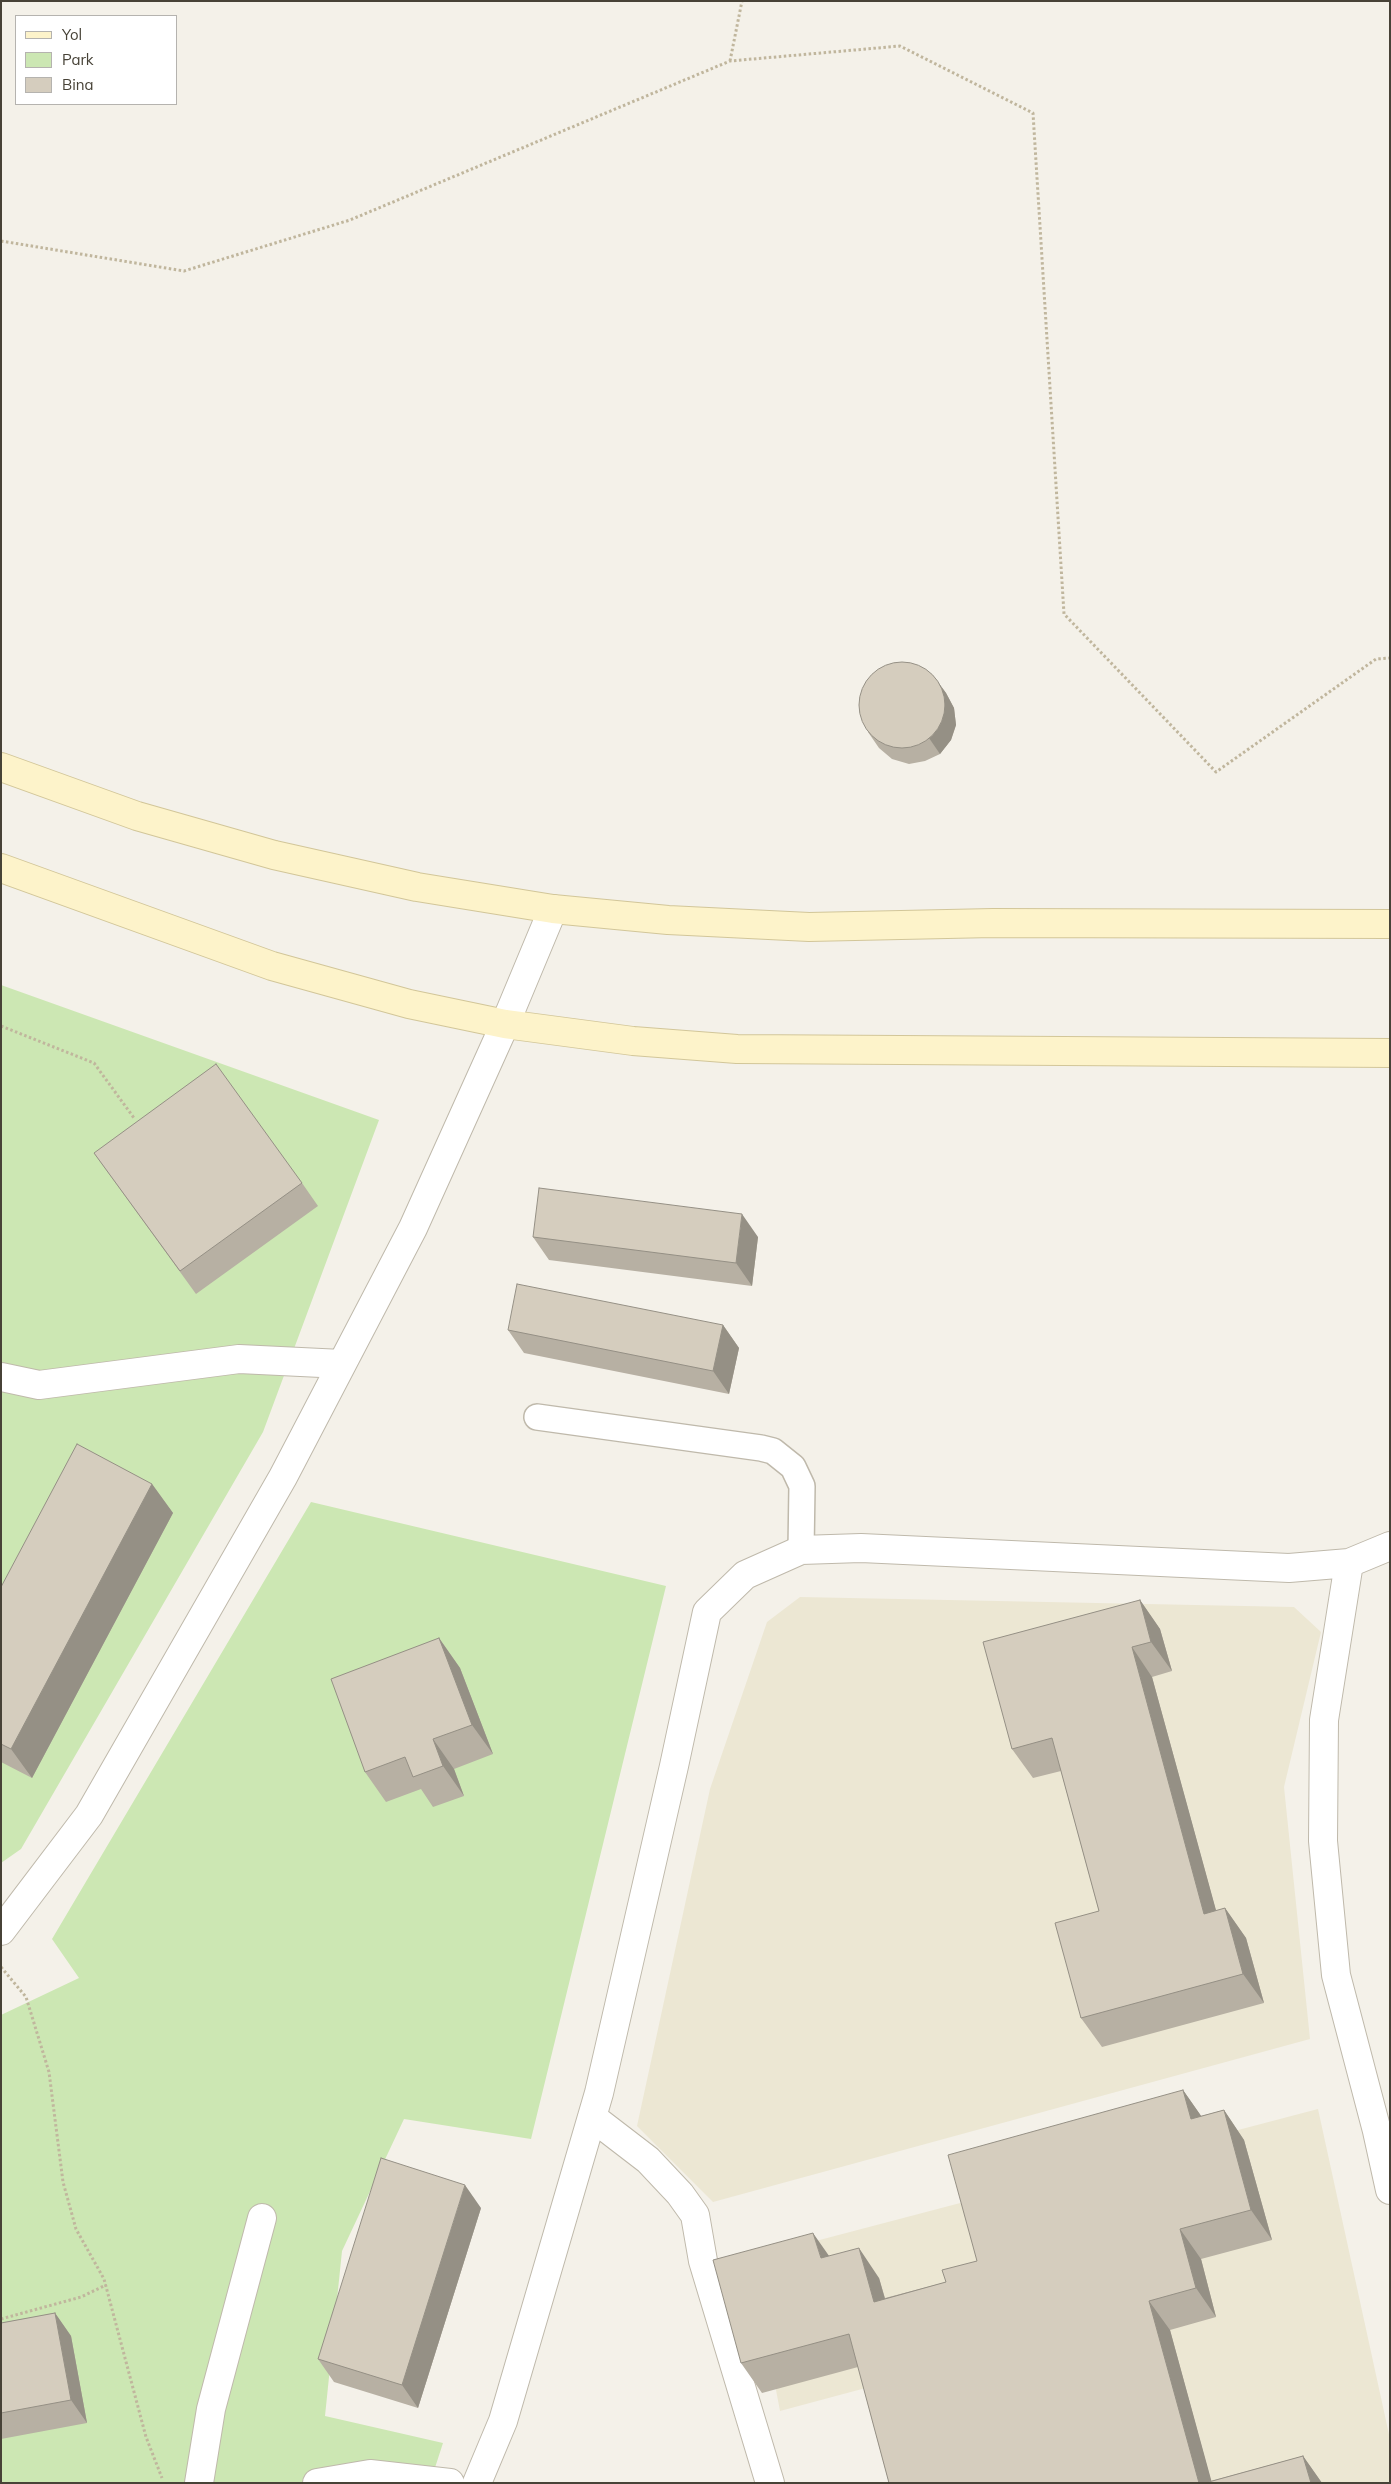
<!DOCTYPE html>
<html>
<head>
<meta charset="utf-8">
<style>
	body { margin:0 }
	#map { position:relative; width:1391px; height:2484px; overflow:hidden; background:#f4f1e9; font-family:Mulish,sans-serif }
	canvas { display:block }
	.frame { position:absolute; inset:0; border:2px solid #474237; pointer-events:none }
	.legend { position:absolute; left:15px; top:15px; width:162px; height:90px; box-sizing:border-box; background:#fff; border:1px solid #b5b3af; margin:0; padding:6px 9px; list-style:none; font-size:15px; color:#474237 }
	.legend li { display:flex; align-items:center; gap:10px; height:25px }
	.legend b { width:25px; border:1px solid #b5b3af }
</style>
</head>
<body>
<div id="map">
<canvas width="1391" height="2484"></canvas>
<div class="frame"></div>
<ul class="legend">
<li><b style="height:6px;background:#fdf3ca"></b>Yol</li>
<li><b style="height:14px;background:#cce7b3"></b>Park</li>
<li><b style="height:14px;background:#d5cdbe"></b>Bina</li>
</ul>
</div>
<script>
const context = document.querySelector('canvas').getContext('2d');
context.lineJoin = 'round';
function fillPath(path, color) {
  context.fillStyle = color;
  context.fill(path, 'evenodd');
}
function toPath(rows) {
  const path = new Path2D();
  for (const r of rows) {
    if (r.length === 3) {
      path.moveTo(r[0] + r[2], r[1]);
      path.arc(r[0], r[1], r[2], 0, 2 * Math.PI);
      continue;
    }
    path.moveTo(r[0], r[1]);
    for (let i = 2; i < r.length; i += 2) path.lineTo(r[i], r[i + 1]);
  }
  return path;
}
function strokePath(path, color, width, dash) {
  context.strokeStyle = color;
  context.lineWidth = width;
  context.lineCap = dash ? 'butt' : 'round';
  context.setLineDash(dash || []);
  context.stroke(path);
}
const education = toPath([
	[800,1597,1294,1607,1321,1632,1284,1787,1310,2039,713,2202,637,2126,710,1789,767,1622],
	[1318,2109,1390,2439,1390,2483,933,2483,903,2378,780,2411,751,2258]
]);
const green = toPath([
	[1,985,379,1120,263,1432,21,1849,1,1863],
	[311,1502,666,1586,531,2139,404,2119,342,2251,325,2416,443,2443,430,2483,1,2483,1,2015,79,1978,52,1939]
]);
const path = toPath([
	[730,61,742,1],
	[1,241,184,271,350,220,730,61,900,46,1033,113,1064,614,1216,772,1376,659,1390,658],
	[1,1026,94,1063,134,1118],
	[1,1967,26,1997,49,2072,63,2182,76,2229,104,2279,146,2437,162,2478],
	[1,2319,81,2297,106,2285]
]);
const lane = toPath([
	[537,1417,761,1448,773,1451,793,1467,802,1486,801,1550]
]);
const street = toPath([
	[1,1377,39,1385,239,1359,342,1364],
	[1349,1563,1324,1720,1323,1841,1336,1975,1377,2131,1390,2190],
	[1,1931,89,1815,283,1477,413,1228,505,1024,553,909],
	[592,2117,648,2160,680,2194,695,2215,703,2261,770,2483],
	[199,2483,211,2409,262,2218],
	[317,2483,370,2474,450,2483],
	[477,2483,503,2421,599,2093,674,1766,707,1612,745,1575,801,1550,861,1548,1289,1568,1349,1563,1390,1546]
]);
const secondary = toPath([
	[1,767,137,816,274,855,417,887,553,909,668,920,809,927,993,923,1390,924],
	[1,868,272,966,409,1004,505,1024,633,1041,737,1049,1390,1053]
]);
const wall = toPath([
	[935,678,946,693,954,708,956,725,951,740,940,754,925,761,909,764,892,759,879,748,868,732],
	[94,1153,302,1183,318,1206,196,1294],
	[533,1237,758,1237,752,1286,549,1260],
	[723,1325,739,1348,729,1394,524,1353,508,1330],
	[152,1484,173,1513,32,1778,1,1762,1,1587],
	[1140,1600,1160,1629,1172,1671,1152,1677,1216,1911,1225,1908,1246,1938,1264,2003,1102,2047,1081,2018,1099,1911,1061,1771,1033,1778,1012,1749],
	[439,1638,460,1668,493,1754,454,1769,464,1796,433,1807,421,1789,386,1802,365,1772],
	[1183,2090,1201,2116,1224,2110,1244,2140,1272,2240,1201,2259,1216,2317,1170,2330,1211,2481,1303,2456,1322,2483,889,2483,858,2367,762,2393,741,2363,829,2256,879,2278,885,2298,946,2282,977,2261],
	[481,2208,418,2408,334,2382,318,2359],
	[55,2313,71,2336,87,2423,1,2439,1,2323]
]);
const shadedWall = toPath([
	[935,678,946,693,954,708,956,725,951,740,940,754,929,738],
	[742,1214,758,1237,752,1286,736,1263],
	[723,1325,739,1348,729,1394,713,1371],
	[152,1484,173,1513,32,1778,11,1749],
	[1140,1600,1160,1629,1172,1671,1151,1642],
	[439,1638,460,1668,493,1754,472,1725],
	[1132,1647,1152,1677,1225,1943,1204,1914],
	[433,1739,454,1769,464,1796,443,1766],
	[1225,1908,1246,1938,1264,2003,1243,1974],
	[1183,2090,1204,2120,1191,2119],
	[1224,2110,1244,2140,1272,2240,1251,2210],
	[465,2185,481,2208,418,2408,402,2385],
	[1180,2229,1201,2259,1216,2317,1196,2288],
	[813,2233,834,2263,821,2258],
	[859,2248,879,2278,894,2331,874,2302],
	[1149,2301,1170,2330,1212,2483,1199,2483],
	[55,2313,71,2336,87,2423,71,2400],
	[1303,2456,1322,2483,1311,2483]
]);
const building = toPath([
	[902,705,43],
	[216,1064,302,1183,180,1271,94,1153,216,1064],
	[539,1188,742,1214,736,1263,533,1237,539,1188],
	[517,1284,723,1325,713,1371,508,1330,517,1284],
	[77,1444,152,1484,11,1749,1,1744,1,1587,77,1444],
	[1140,1600,1151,1642,1132,1647,1204,1914,1225,1908,1243,1974,1081,2018,1055,1923,1099,1911,1052,1738,1012,1749,983,1642,1140,1600],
	[439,1638,472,1725,433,1739,443,1766,413,1777,405,1757,365,1772,331,1679,439,1638],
	[1183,2090,1191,2119,1224,2110,1251,2210,1180,2229,1196,2288,1149,2301,1199,2483,889,2483,849,2334,741,2363,713,2260,813,2233,821,2258,859,2248,874,2302,946,2282,942,2270,977,2261,948,2155,1183,2090],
	[381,2158,465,2185,402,2385,318,2359,381,2158],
	[55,2313,71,2400,1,2413,1,2323,55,2313],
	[1303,2456,1311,2483,1205,2483,1303,2456]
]);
fillPath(education, '#ece7d3');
fillPath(green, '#cce7b3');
strokePath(lane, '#bfb9ab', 28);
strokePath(street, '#bfb9ab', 30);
strokePath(secondary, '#d2c699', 30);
strokePath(path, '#c0b69d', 3, [2.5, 2.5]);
strokePath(lane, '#fff', 25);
strokePath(street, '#fff', 28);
strokePath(secondary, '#fdf3ca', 28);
fillPath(wall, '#b7b0a3');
fillPath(shadedWall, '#959085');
fillPath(building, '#d5cdbe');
strokePath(building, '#959085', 1);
</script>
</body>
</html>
